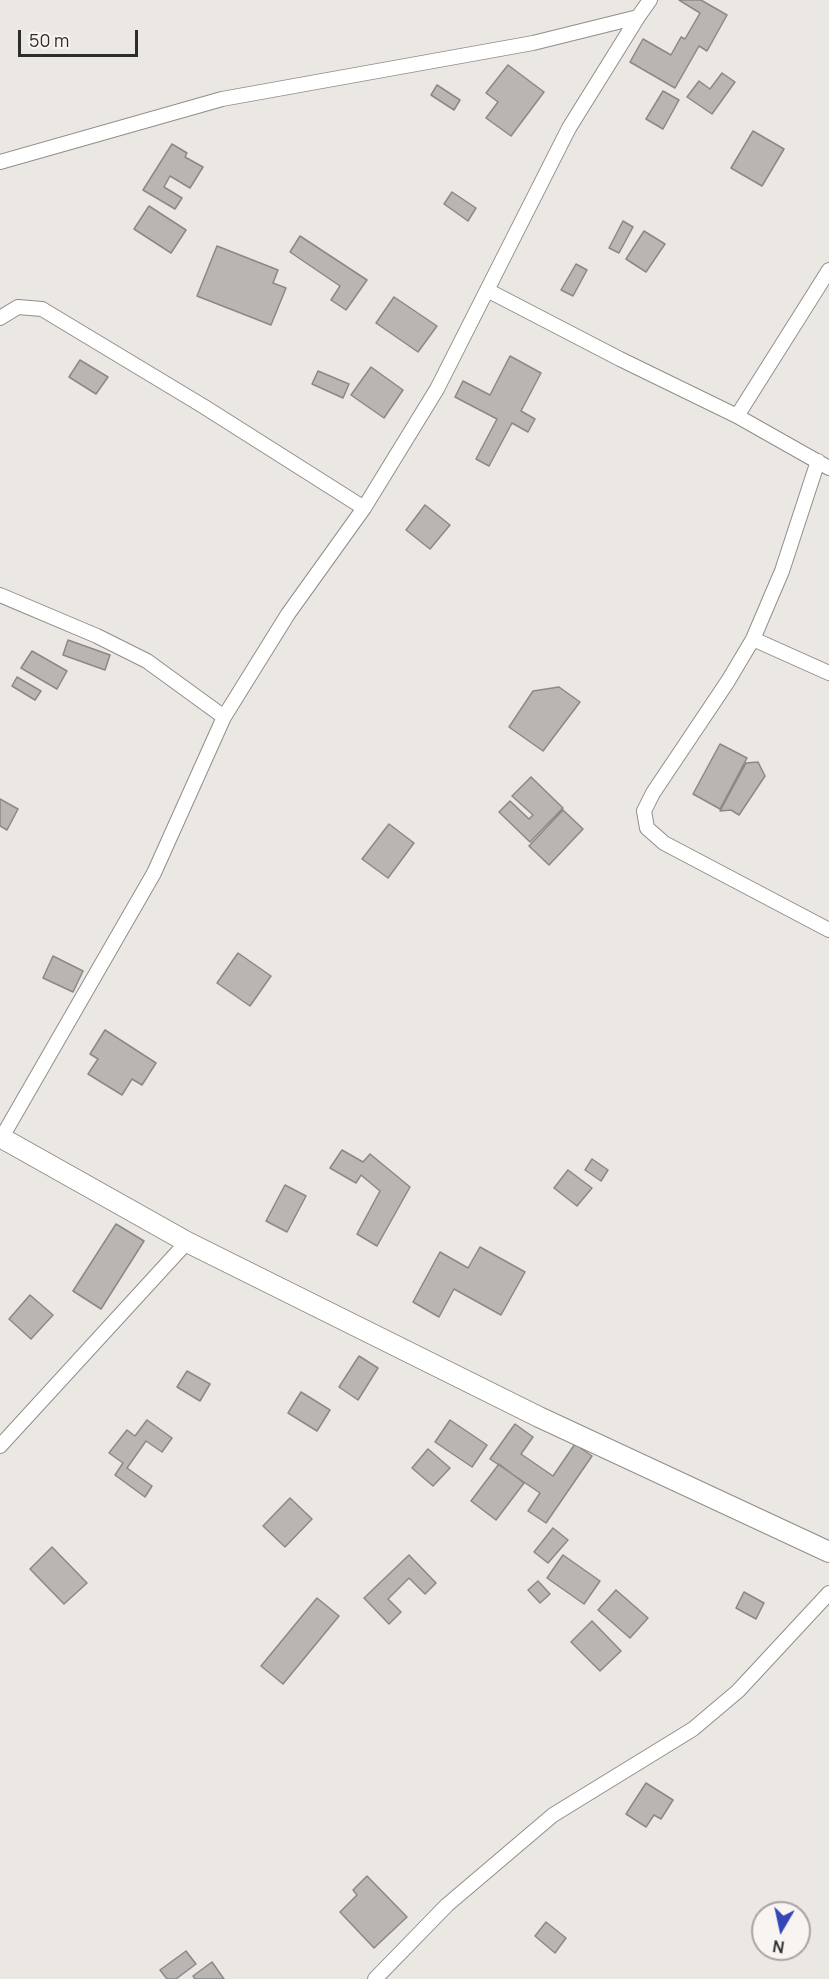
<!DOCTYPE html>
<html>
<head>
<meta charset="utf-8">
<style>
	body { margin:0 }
	#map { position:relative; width:829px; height:1979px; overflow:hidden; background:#ebe7e3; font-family:Manrope,sans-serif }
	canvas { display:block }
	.north { position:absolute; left:751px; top:1901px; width:60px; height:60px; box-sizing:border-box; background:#f8f4f1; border:2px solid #a8a4a2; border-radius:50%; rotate:189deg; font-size:16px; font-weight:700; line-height:24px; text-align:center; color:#2f2d2c }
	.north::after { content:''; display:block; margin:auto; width:21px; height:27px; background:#3445b7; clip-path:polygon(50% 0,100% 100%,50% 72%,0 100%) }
	.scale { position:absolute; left:18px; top:30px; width:120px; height:27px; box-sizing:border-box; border:3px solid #2f2d2c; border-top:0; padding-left:8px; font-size:18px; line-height:21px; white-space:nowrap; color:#2f2d2c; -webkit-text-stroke:4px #f8f4f1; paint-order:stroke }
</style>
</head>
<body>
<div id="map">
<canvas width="829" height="1979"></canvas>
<div class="north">N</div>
<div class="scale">50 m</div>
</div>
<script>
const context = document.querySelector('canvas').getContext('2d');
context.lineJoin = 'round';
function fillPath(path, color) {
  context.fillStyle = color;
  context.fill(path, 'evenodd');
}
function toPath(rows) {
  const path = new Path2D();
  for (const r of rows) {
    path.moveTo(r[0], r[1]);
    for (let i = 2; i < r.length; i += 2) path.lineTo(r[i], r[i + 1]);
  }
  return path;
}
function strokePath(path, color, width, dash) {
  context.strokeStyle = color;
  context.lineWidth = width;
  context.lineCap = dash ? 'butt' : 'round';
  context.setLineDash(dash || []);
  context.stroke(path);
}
const building = toPath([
	[679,0,701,0,727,15,707,51,699,46,675,88,630,62,643,39,671,55,681,37,685,39,700,13,679,0],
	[508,65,544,92,511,136,486,118,498,102,486,93,508,65],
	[722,73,735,82,712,114,687,97,699,81,710,89,722,73],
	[437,85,460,100,454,110,431,95,437,85],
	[663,91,679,100,663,129,646,119,663,91],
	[753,131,784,149,762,186,731,168,753,131],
	[172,144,187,153,185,157,203,167,190,188,170,176,164,187,182,198,175,209,143,190,172,144],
	[452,192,476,208,468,221,444,204,452,192],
	[149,206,186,230,171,253,134,229,149,206],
	[623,221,633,227,619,253,609,248,623,221],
	[644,231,665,244,646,272,626,259,644,231],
	[300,236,367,280,346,310,331,300,340,286,290,252,300,236],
	[217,246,278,270,273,283,286,288,271,325,197,296,217,246],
	[576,264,587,270,573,296,561,290,576,264],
	[394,297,437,326,418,352,376,323,394,297],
	[510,356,541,373,521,411,535,419,528,432,512,423,489,466,476,459,497,419,455,397,463,381,490,395,510,356],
	[80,360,108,377,96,394,69,377,80,360],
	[371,367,403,390,384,418,351,395,371,367],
	[318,371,349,384,343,398,312,384,318,371],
	[425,505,450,525,430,549,406,530,425,505],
	[68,640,110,655,105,670,63,655,68,640],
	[32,651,67,671,57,689,21,668,32,651],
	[17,677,41,691,35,700,12,686,17,677],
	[559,687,580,702,543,751,509,727,533,691,559,687],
	[720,744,747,758,720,809,693,794,720,744],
	[758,762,765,776,739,815,731,810,720,811,746,763,758,762],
	[531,777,563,808,530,842,499,812,510,801,529,819,533,815,512,796,531,777],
	[0,799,18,809,7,830,0,826,0,799],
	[563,810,583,829,549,865,529,846,563,810],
	[389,824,414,843,388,878,362,859,389,824],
	[238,953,271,976,250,1006,217,983,238,953],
	[53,956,83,971,73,992,43,978,53,956],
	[105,1030,156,1063,142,1085,132,1079,122,1095,88,1074,98,1059,90,1054,105,1030],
	[342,1150,363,1162,370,1154,410,1187,377,1246,357,1234,380,1191,361,1175,356,1183,330,1168,342,1150],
	[592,1159,608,1170,601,1181,585,1170,592,1159],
	[568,1170,592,1188,577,1206,554,1188,568,1170],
	[285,1185,306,1196,287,1232,266,1221,285,1185],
	[116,1224,144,1241,101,1309,73,1291,116,1224],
	[480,1247,525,1272,501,1315,454,1289,439,1317,413,1302,440,1252,468,1268,480,1247],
	[30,1295,53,1315,31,1339,9,1319,30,1295],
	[359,1356,378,1368,358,1400,339,1387,359,1356],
	[187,1371,210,1384,200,1401,177,1387,187,1371],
	[301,1392,330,1410,317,1431,288,1413,301,1392],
	[147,1420,172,1438,162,1452,146,1441,127,1468,152,1486,145,1497,115,1475,123,1463,109,1453,127,1430,135,1436,147,1420],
	[450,1420,487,1445,472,1467,435,1442,450,1420],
	[515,1424,533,1437,521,1454,553,1476,575,1444,592,1456,546,1523,528,1511,540,1493,490,1459,515,1424],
	[428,1449,450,1468,433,1486,412,1468,428,1449],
	[499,1464,524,1483,496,1520,471,1501,499,1464],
	[290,1498,312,1519,285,1547,263,1526,290,1498],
	[553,1528,568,1540,548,1563,534,1552,553,1528],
	[52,1547,87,1583,64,1604,30,1569,52,1547],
	[409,1555,436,1583,425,1594,409,1578,388,1599,401,1612,389,1624,364,1598,409,1555],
	[563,1555,600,1581,584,1604,547,1578,563,1555],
	[538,1581,550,1594,540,1603,528,1590,538,1581],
	[616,1590,648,1618,630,1638,598,1610,616,1590],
	[744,1592,764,1603,756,1619,736,1608,744,1592],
	[317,1598,339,1616,283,1684,261,1666,317,1598],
	[592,1621,621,1651,600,1671,571,1642,592,1621],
	[646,1783,673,1800,661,1819,654,1815,646,1827,626,1814,646,1783],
	[367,1876,407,1917,374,1948,340,1912,357,1895,353,1890,367,1876],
	[546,1922,566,1938,555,1953,535,1936,546,1922],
	[186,1951,196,1964,176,1979,167,1979,160,1970,186,1951],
	[212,1962,224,1979,195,1979,193,1976,212,1962]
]);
const street = toPath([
	[0,162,222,99,533,43,638,17],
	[487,290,620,359,737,416,829,468],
	[0,318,18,307,42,309,203,406,364,508],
	[737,416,829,270],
	[818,461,782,571,753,639,728,681,653,793,644,811,647,828,664,843,829,930],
	[0,595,97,636,147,661,224,717],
	[753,639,829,673],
	[2,1137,154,873,224,717,288,614,364,508,437,389,569,128,638,17,650,0],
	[0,1446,187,1242],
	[375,1979,447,1905,553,1815,693,1729,738,1691,829,1593]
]);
const secondary = toPath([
	[0,1137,187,1242,539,1417,829,1552]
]);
fillPath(building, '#b9b5b2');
strokePath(building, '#8b8885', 1.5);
strokePath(street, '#918e8a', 16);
strokePath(secondary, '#918e8a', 22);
strokePath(street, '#fff', 14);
strokePath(secondary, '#fff', 20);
</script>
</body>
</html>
